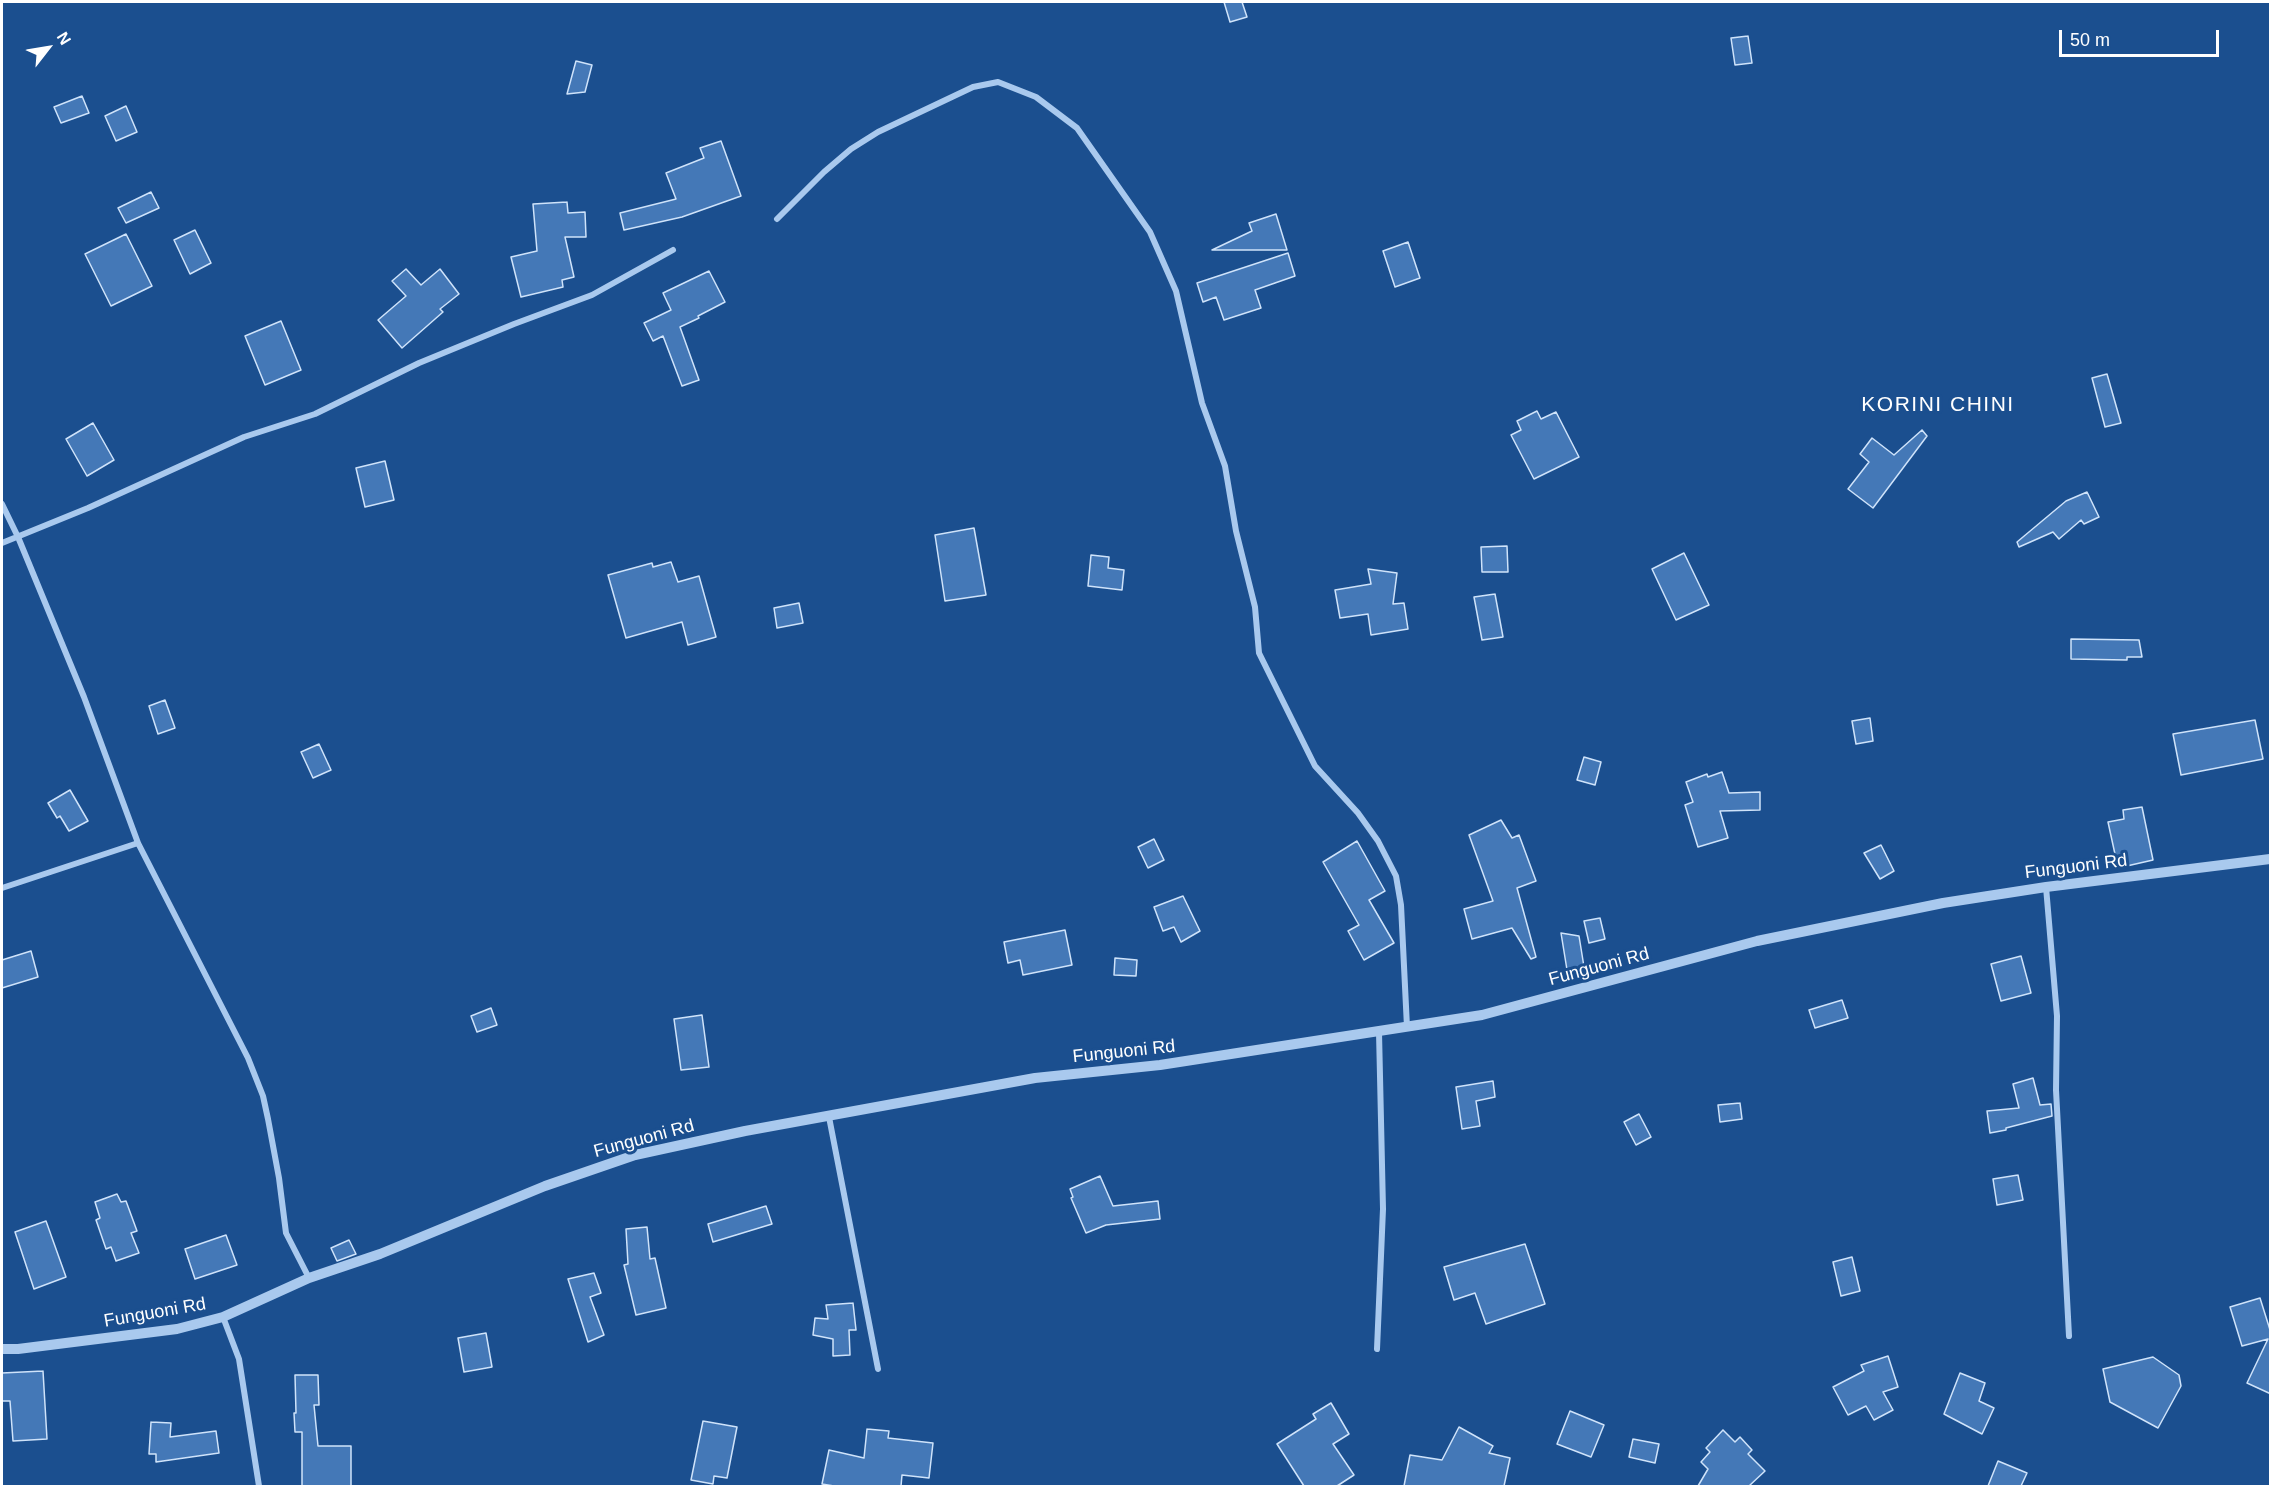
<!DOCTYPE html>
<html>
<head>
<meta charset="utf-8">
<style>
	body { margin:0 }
	#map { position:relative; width:2272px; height:1488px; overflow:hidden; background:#1b4f8f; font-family:Helvetica,sans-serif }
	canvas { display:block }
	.frame { position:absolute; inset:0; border:3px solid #fff; pointer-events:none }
	.north { position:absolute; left:18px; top:18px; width:60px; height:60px; -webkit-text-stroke:4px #1b4f8f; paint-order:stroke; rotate:59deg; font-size:16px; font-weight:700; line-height:24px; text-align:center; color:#fff }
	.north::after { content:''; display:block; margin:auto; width:21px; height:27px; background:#fff; clip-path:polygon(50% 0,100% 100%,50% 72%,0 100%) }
	.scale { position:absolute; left:2059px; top:30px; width:160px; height:27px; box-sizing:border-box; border:3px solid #fff; border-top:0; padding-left:8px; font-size:18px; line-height:21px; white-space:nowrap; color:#fff; -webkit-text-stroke:4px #1b4f8f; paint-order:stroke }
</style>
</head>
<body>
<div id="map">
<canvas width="2272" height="1488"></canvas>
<div class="frame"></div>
<div class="north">N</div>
<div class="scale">50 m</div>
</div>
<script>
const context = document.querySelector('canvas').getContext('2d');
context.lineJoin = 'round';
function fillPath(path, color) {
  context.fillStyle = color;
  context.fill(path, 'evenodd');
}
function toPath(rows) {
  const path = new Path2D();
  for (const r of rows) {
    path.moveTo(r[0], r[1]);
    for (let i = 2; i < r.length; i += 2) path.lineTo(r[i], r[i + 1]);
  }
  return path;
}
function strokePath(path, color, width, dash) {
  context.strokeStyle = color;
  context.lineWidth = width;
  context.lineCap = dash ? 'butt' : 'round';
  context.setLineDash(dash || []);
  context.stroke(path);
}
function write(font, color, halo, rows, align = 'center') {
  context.font = font + ' Helvetica,sans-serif';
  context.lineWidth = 6;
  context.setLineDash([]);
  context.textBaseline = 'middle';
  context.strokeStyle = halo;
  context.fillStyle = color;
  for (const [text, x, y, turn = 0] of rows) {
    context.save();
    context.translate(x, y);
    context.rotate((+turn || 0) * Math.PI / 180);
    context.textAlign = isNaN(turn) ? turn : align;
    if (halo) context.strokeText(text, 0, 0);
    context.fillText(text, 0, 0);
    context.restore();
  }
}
const building = toPath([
	[1224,2,1242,2,1247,17,1230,22,1224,2],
	[1748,36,1752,63,1735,65,1731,38,1748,36],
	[576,61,592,65,585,92,567,94,576,61],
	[82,96,89,113,61,123,54,107,82,96],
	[126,106,137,132,116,141,105,116,126,106],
	[721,141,741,196,682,217,624,230,620,213,676,199,666,173,704,158,700,148,721,141],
	[151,192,159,208,126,223,118,208,151,192],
	[567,202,568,213,585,212,586,237,565,237,574,277,562,280,563,287,521,297,511,257,537,251,533,204,567,202],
	[1276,214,1287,250,1212,250,1252,231,1249,223,1276,214],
	[195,230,211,263,190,274,174,240,195,230],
	[126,234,152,286,111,306,85,254,126,234],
	[1408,242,1420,278,1395,287,1383,251,1408,242],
	[1288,253,1295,276,1255,290,1261,308,1224,320,1216,297,1203,302,1197,283,1288,253],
	[406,269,421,285,440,269,459,294,440,309,443,312,402,348,378,320,406,296,392,281,406,269],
	[709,271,725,302,698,316,699,318,680,327,699,380,682,386,663,336,653,341,644,323,671,310,663,293,709,271],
	[281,321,301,370,265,385,245,336,281,321],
	[2107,374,2121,423,2105,427,2092,378,2107,374],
	[1537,411,1541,419,1556,412,1579,457,1534,479,1511,435,1521,430,1517,421,1537,411],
	[93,423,114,460,87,476,66,439,93,423],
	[1922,430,1927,436,1873,508,1848,489,1869,462,1860,454,1872,438,1894,455,1922,430],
	[385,461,394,500,365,507,356,468,385,461],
	[2087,492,2099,517,2084,524,2081,520,2059,539,2053,532,2019,547,2017,542,2066,501,2087,492],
	[974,528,986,595,945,601,935,535,974,528],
	[1507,546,1508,572,1482,572,1481,547,1507,546],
	[1684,553,1709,605,1676,620,1652,569,1684,553],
	[1091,555,1109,557,1108,568,1124,570,1122,590,1088,586,1091,555],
	[671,562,678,582,699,576,716,637,688,645,682,622,626,638,608,575,652,563,653,567,671,562],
	[1368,569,1397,573,1393,604,1404,603,1408,629,1371,635,1368,614,1340,618,1335,590,1371,584,1368,569],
	[1495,594,1503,637,1482,640,1474,597,1495,594],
	[799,603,803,623,777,628,774,608,799,603],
	[2071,639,2139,640,2142,657,2127,657,2127,660,2071,659,2071,639],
	[165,700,175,728,158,734,149,706,165,700],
	[1870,718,1873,741,1856,744,1852,721,1870,718],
	[2255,720,2263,759,2181,775,2173,734,2255,720],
	[319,744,331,770,313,778,301,752,319,744],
	[1584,757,1601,762,1595,785,1577,780,1584,757],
	[1722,772,1729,793,1760,792,1760,810,1720,811,1728,838,1698,847,1685,805,1693,802,1686,782,1707,774,1708,777,1722,772],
	[70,790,88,821,69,831,60,816,57,818,48,803,70,790],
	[2142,807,2153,860,2118,868,2108,822,2124,819,2123,810,2142,807],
	[1501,820,1512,838,1519,835,1536,881,1517,888,1536,957,1531,959,1512,928,1472,939,1464,909,1493,901,1469,835,1501,820],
	[1154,839,1164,860,1148,868,1138,847,1154,839],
	[1357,841,1385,891,1369,900,1394,943,1364,960,1348,931,1359,925,1323,862,1357,841],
	[1881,845,1894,871,1880,879,1864,853,1881,845],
	[1183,896,1200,931,1181,942,1174,927,1163,931,1154,907,1183,896],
	[1600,918,1605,939,1589,943,1584,921,1600,918],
	[1065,930,1072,965,1023,975,1020,960,1008,963,1004,942,1065,930],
	[1561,933,1579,936,1585,973,1568,976,1561,933],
	[31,951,38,977,2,988,2,960,31,951],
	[2021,956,2031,993,2001,1001,1991,964,2021,956],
	[1115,958,1137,960,1136,976,1114,975,1115,958],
	[1842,1000,1848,1018,1815,1028,1809,1010,1842,1000],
	[491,1008,497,1025,477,1032,471,1016,491,1008],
	[702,1015,709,1067,681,1070,674,1019,702,1015],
	[2033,1078,2040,1105,2051,1104,2052,1116,2006,1128,2006,1130,1990,1133,1987,1111,2019,1108,2013,1084,2033,1078],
	[1493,1081,1495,1097,1476,1101,1480,1126,1462,1129,1456,1087,1493,1081],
	[1740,1103,1742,1119,1720,1122,1718,1105,1740,1103],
	[1639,1114,1651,1137,1636,1145,1624,1122,1639,1114],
	[2018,1175,2023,1200,1997,1205,1993,1179,2018,1175],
	[1100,1176,1113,1206,1158,1201,1160,1219,1106,1225,1086,1233,1071,1198,1073,1197,1070,1189,1100,1176],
	[117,1194,121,1202,126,1201,137,1231,131,1233,139,1253,116,1261,111,1247,106,1249,96,1220,100,1218,95,1202,117,1194],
	[766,1206,772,1224,713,1242,708,1224,766,1206],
	[46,1221,66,1277,34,1289,15,1232,46,1221],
	[647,1227,650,1259,655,1258,666,1308,636,1315,624,1265,628,1264,626,1229,647,1227],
	[226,1235,237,1265,195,1279,185,1249,226,1235],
	[349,1240,356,1254,337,1261,331,1248,349,1240],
	[1525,1244,1545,1304,1486,1324,1475,1293,1454,1300,1444,1267,1525,1244],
	[1852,1257,1860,1291,1841,1296,1833,1262,1852,1257],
	[594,1273,601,1293,590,1297,604,1335,588,1342,568,1279,594,1273],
	[2260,1298,2271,1333,2271,1394,2247,1383,2268,1339,2242,1346,2230,1307,2260,1298],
	[853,1303,856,1330,849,1330,850,1355,833,1356,833,1339,813,1335,815,1318,828,1319,826,1305,853,1303],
	[486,1333,492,1367,464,1372,458,1338,486,1333],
	[1888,1356,1898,1387,1883,1392,1893,1410,1874,1420,1866,1406,1848,1415,1833,1387,1864,1371,1861,1365,1888,1356],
	[2153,1357,2179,1375,2181,1386,2158,1428,2110,1402,2103,1369,2153,1357],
	[43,1371,47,1439,13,1441,10,1401,2,1401,2,1373,43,1371],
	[1960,1373,1985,1383,1979,1401,1994,1408,1982,1434,1944,1414,1960,1373],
	[295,1375,318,1375,319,1405,314,1405,318,1446,351,1446,351,1486,302,1486,302,1432,295,1432,294,1413,296,1413,295,1375],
	[1331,1403,1349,1434,1333,1444,1354,1475,1337,1486,1304,1486,1277,1444,1316,1419,1313,1414,1331,1403],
	[1570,1411,1604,1425,1591,1457,1557,1444,1570,1411],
	[703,1421,737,1427,727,1478,714,1476,713,1484,691,1480,703,1421],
	[151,1422,171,1423,170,1437,216,1431,219,1453,156,1462,156,1454,149,1454,151,1422],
	[1459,1427,1493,1446,1489,1453,1510,1458,1504,1486,1404,1486,1410,1455,1442,1460,1459,1427],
	[867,1429,889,1431,888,1438,933,1443,929,1478,902,1475,901,1486,834,1486,822,1484,829,1450,864,1458,867,1429],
	[1723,1430,1735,1442,1740,1437,1752,1450,1748,1454,1765,1471,1749,1486,1698,1486,1708,1469,1701,1462,1710,1452,1706,1448,1723,1430],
	[1633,1439,1659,1444,1655,1463,1629,1457,1633,1439],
	[1998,1461,2027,1473,2021,1486,1988,1486,1998,1461]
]);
const minor = toPath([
	[777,219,824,172,851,149,878,132,973,87,998,82,1036,97,1077,128,1150,232,1176,291,1202,403,1225,466,1236,531,1255,607,1259,653,1315,766,1358,813,1378,841,1396,876,1401,905,1407,1027],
	[2,504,18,537,84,697,138,843,248,1058,263,1096,268,1119,279,1178,286,1233,309,1278],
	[2,543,88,508,244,437,315,414,419,363,514,324,592,295,673,250],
	[2046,887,2057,1016,2056,1090,2069,1336],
	[2,888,138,843],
	[829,1117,878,1369],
	[223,1317,239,1359,259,1486],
	[1377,1349,1383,1209,1379,1032]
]);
const tertiary = toPath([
	[2,1349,18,1349,177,1329,223,1317,309,1278,380,1254,545,1186,635,1155,745,1131,1035,1078,1160,1065,1482,1015,1757,941,1943,903,2046,887,2270,859]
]);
const streetNames = [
	["Funguoni Rd",2076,867,-7],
	["Funguoni Rd",1599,967,-15],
	["Funguoni Rd",1124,1052,-6],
	["Funguoni Rd",644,1139,-15],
	["Funguoni Rd",155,1313,-10]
];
const quarterNames = [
	["KORINI CHINI",1938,405]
];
fillPath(building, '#4478b7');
strokePath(building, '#cfe3fa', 1.5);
strokePath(minor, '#a9c9ee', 6);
strokePath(tertiary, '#a9c9ee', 10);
write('18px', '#fff', '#1b4f8f', streetNames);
context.letterSpacing = '1.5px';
write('21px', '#fff', '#1b4f8f', quarterNames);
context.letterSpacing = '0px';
</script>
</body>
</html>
